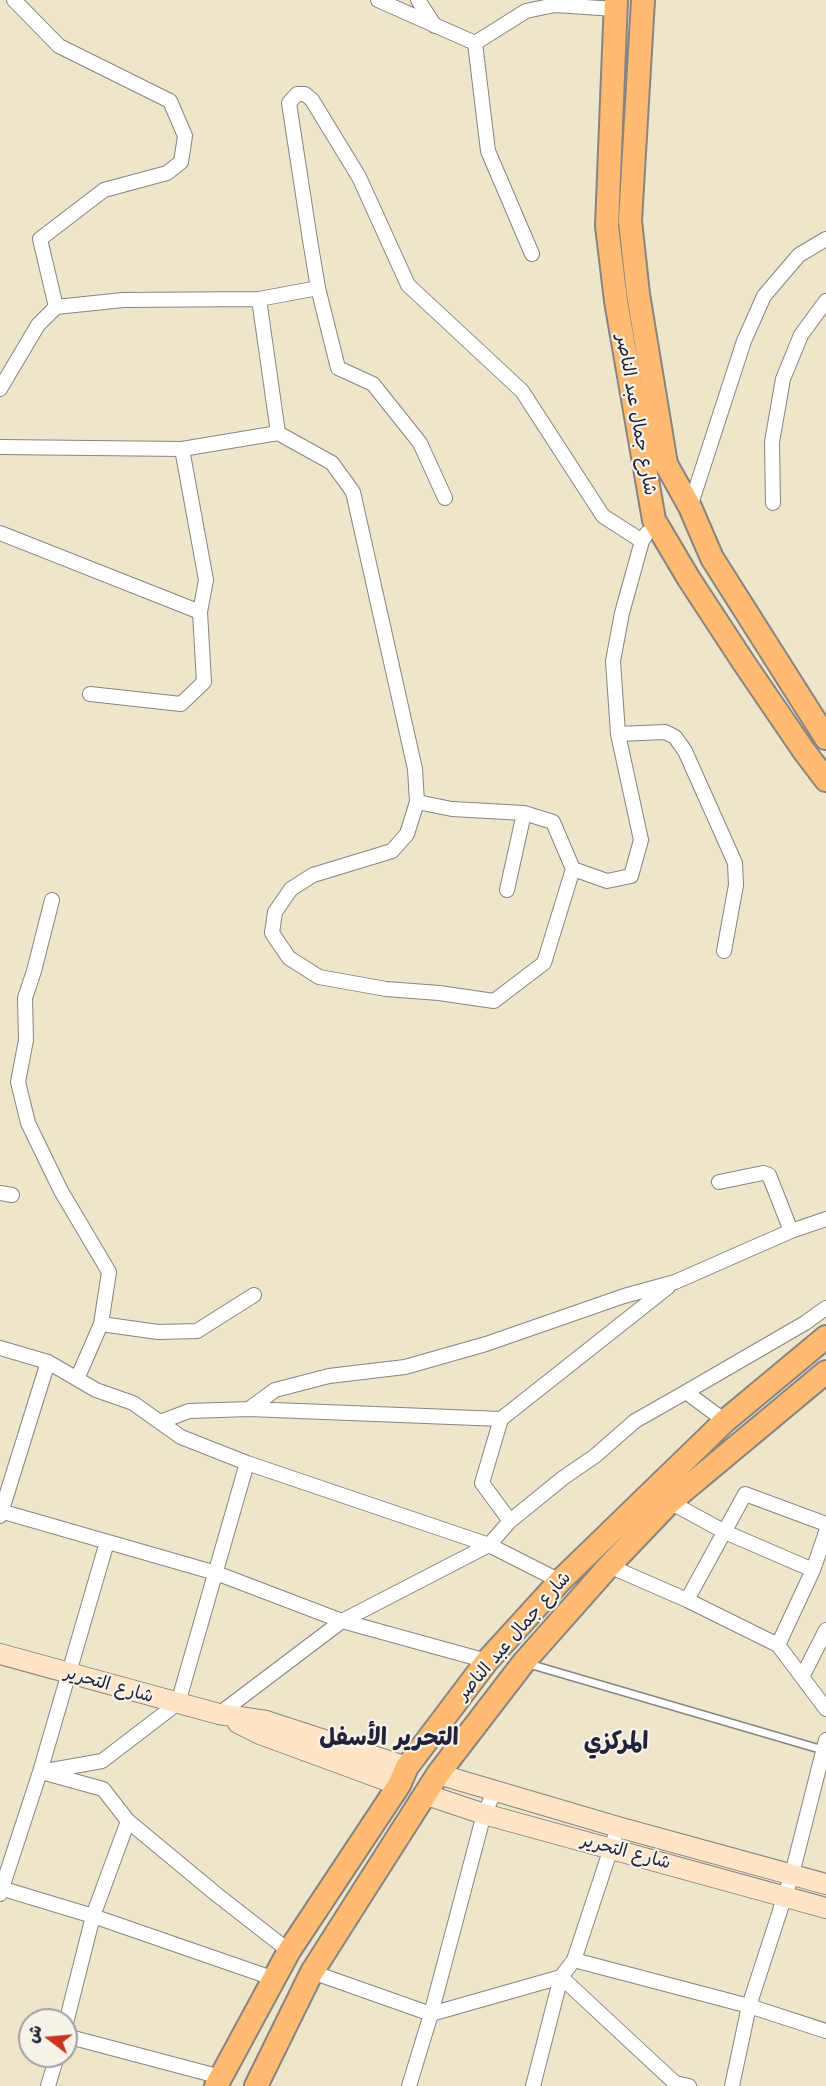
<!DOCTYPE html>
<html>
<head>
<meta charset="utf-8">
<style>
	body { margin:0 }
	#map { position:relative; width:826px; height:2086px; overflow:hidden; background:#eee6ca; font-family:"Playpen Sans","Playpen Sans Arabic",sans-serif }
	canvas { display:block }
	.north { position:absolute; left:18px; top:2008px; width:60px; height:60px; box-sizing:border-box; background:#f7f3e8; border:2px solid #a29fa3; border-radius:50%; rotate:286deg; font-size:16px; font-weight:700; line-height:24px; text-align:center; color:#22223b }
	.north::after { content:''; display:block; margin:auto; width:21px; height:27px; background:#c8321e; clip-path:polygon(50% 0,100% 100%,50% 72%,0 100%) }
</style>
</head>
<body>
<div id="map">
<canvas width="826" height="2086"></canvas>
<div class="north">ش</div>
</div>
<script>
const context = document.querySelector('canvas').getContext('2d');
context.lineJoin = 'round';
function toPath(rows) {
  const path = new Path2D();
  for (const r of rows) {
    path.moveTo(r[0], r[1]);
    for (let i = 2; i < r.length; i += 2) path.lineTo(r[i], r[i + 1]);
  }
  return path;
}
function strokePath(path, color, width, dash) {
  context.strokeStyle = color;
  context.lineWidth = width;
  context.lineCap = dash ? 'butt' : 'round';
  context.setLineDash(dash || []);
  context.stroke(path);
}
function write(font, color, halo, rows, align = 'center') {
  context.font = font + ' "Playpen Sans","Playpen Sans Arabic",sans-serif';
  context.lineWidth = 4.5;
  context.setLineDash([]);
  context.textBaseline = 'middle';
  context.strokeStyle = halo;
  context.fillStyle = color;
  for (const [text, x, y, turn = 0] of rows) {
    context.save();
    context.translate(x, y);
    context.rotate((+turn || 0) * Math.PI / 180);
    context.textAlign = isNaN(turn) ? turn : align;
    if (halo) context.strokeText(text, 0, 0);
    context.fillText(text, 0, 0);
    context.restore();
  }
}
const service = toPath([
	[529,1664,823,1750]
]);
const minor = toPath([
	[14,0,59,46,170,101,185,136,181,162,167,173,104,190,40,239,56,307],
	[378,0,475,43],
	[418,0,435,26],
	[475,43,488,151,532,254],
	[475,43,526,11,555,5,615,9],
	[259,299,278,433],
	[0,389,38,325,56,307,123,300,259,299,318,288],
	[0,447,182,449,278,433,332,463,353,492,415,769,417,802,407,834,392,851,313,875,291,889,275,912,272,933,289,958,319,977,386,989,439,993,494,1001,544,963,573,869,553,822,524,813,452,809,417,802],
	[445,498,420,443,373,384,338,368,318,288,310,240,289,103,297,94,305,94,312,100,359,177,408,285,522,391,603,516,642,541],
	[773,503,772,442,783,379,801,335,826,301],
	[690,507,744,341,764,296,799,255,826,239],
	[0,533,200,612],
	[90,694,181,704,204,682,200,612,206,580,182,449],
	[618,734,665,732,675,737,685,751,735,863,736,885,724,951],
	[573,869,607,881,631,876,641,840,618,734,613,661,622,613,642,541,647,533],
	[507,890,524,813],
	[52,900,34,971,25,998,26,1040,18,1082,28,1123,61,1191,109,1272,101,1324,77,1379],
	[719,1182,763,1173,769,1175,791,1231],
	[0,1193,12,1195],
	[101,1324,158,1332,197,1331,254,1295],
	[0,1348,48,1362,96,1390,133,1403,181,1437,247,1463,489,1545,560,1581],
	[686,1392,805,1323,826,1308],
	[249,1409,501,1419],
	[160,1422,189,1411,249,1409,275,1390,329,1376,405,1367,486,1344,624,1296,675,1282,791,1231,826,1219],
	[670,1502,725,1532,813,1570],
	[0,1511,216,1573,342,1621,487,1661],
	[0,1516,48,1362],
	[510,1521,482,1483,501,1419,668,1287],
	[609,1566,687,1600,778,1645,826,1709],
	[687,1600,745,1494,826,1524],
	[778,1645,813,1570,826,1532],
	[802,1677,826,1630],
	[219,1714,342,1621,489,1545,510,1521,563,1478,595,1456,635,1421,686,1392,725,1421],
	[40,1772,102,1761,178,1703,247,1463],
	[45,1773,103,1789,128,1821,216,1894,289,1951],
	[0,1888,93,1916,275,1979],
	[0,1894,40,1772,107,1542],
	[574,1960,749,2006,826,2031],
	[312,1972,431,2014,561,1977,675,2083,689,2086],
	[66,2023,93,1916,128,1821],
	[66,2036,221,2077],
	[48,2086,57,2056],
	[409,2086,431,2014,484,1814,495,1791],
	[533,2086,561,1977,574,1960,618,1827],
	[732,2086,749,2006,792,1874,826,1740]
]);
const secondary = toPath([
	[0,1654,219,1714,266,1721,407,1767],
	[238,1723,260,1734,399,1785],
	[438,1774,618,1827,826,1884],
	[427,1795,484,1814,826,1908]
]);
const primary = toPath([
	[616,0,607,226,616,301,654,520,689,579,744,663,804,751,826,780],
	[643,0,630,221,638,294,666,464,690,507,712,558,826,738],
	[216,2086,289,1951,399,1785,407,1767,487,1661,560,1581,725,1421,826,1337],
	[256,2086,312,1972,366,1887,438,1774,524,1662,609,1566,670,1502,826,1372]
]);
const streetNames = [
	["شارع جمال عبد الناصر",636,415,80],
	["شارع جمال عبد الناصر",514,1636,-49],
	["شارع التحرير",109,1685,16],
	["شارع التحرير",626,1852,15]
];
const districtNames = [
	["التحرير الأسفل",389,1738],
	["المركزي",616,1742]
];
strokePath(service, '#888482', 10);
strokePath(minor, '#888482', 16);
strokePath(secondary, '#888482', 22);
strokePath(primary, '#888482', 26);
strokePath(service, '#fff', 7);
strokePath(minor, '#fff', 14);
strokePath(secondary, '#ffe4c6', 20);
strokePath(primary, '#febb71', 22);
write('18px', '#22223b', '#f7f3e8', streetNames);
write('bold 24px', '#22223b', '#f7f3e8', districtNames);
</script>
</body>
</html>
